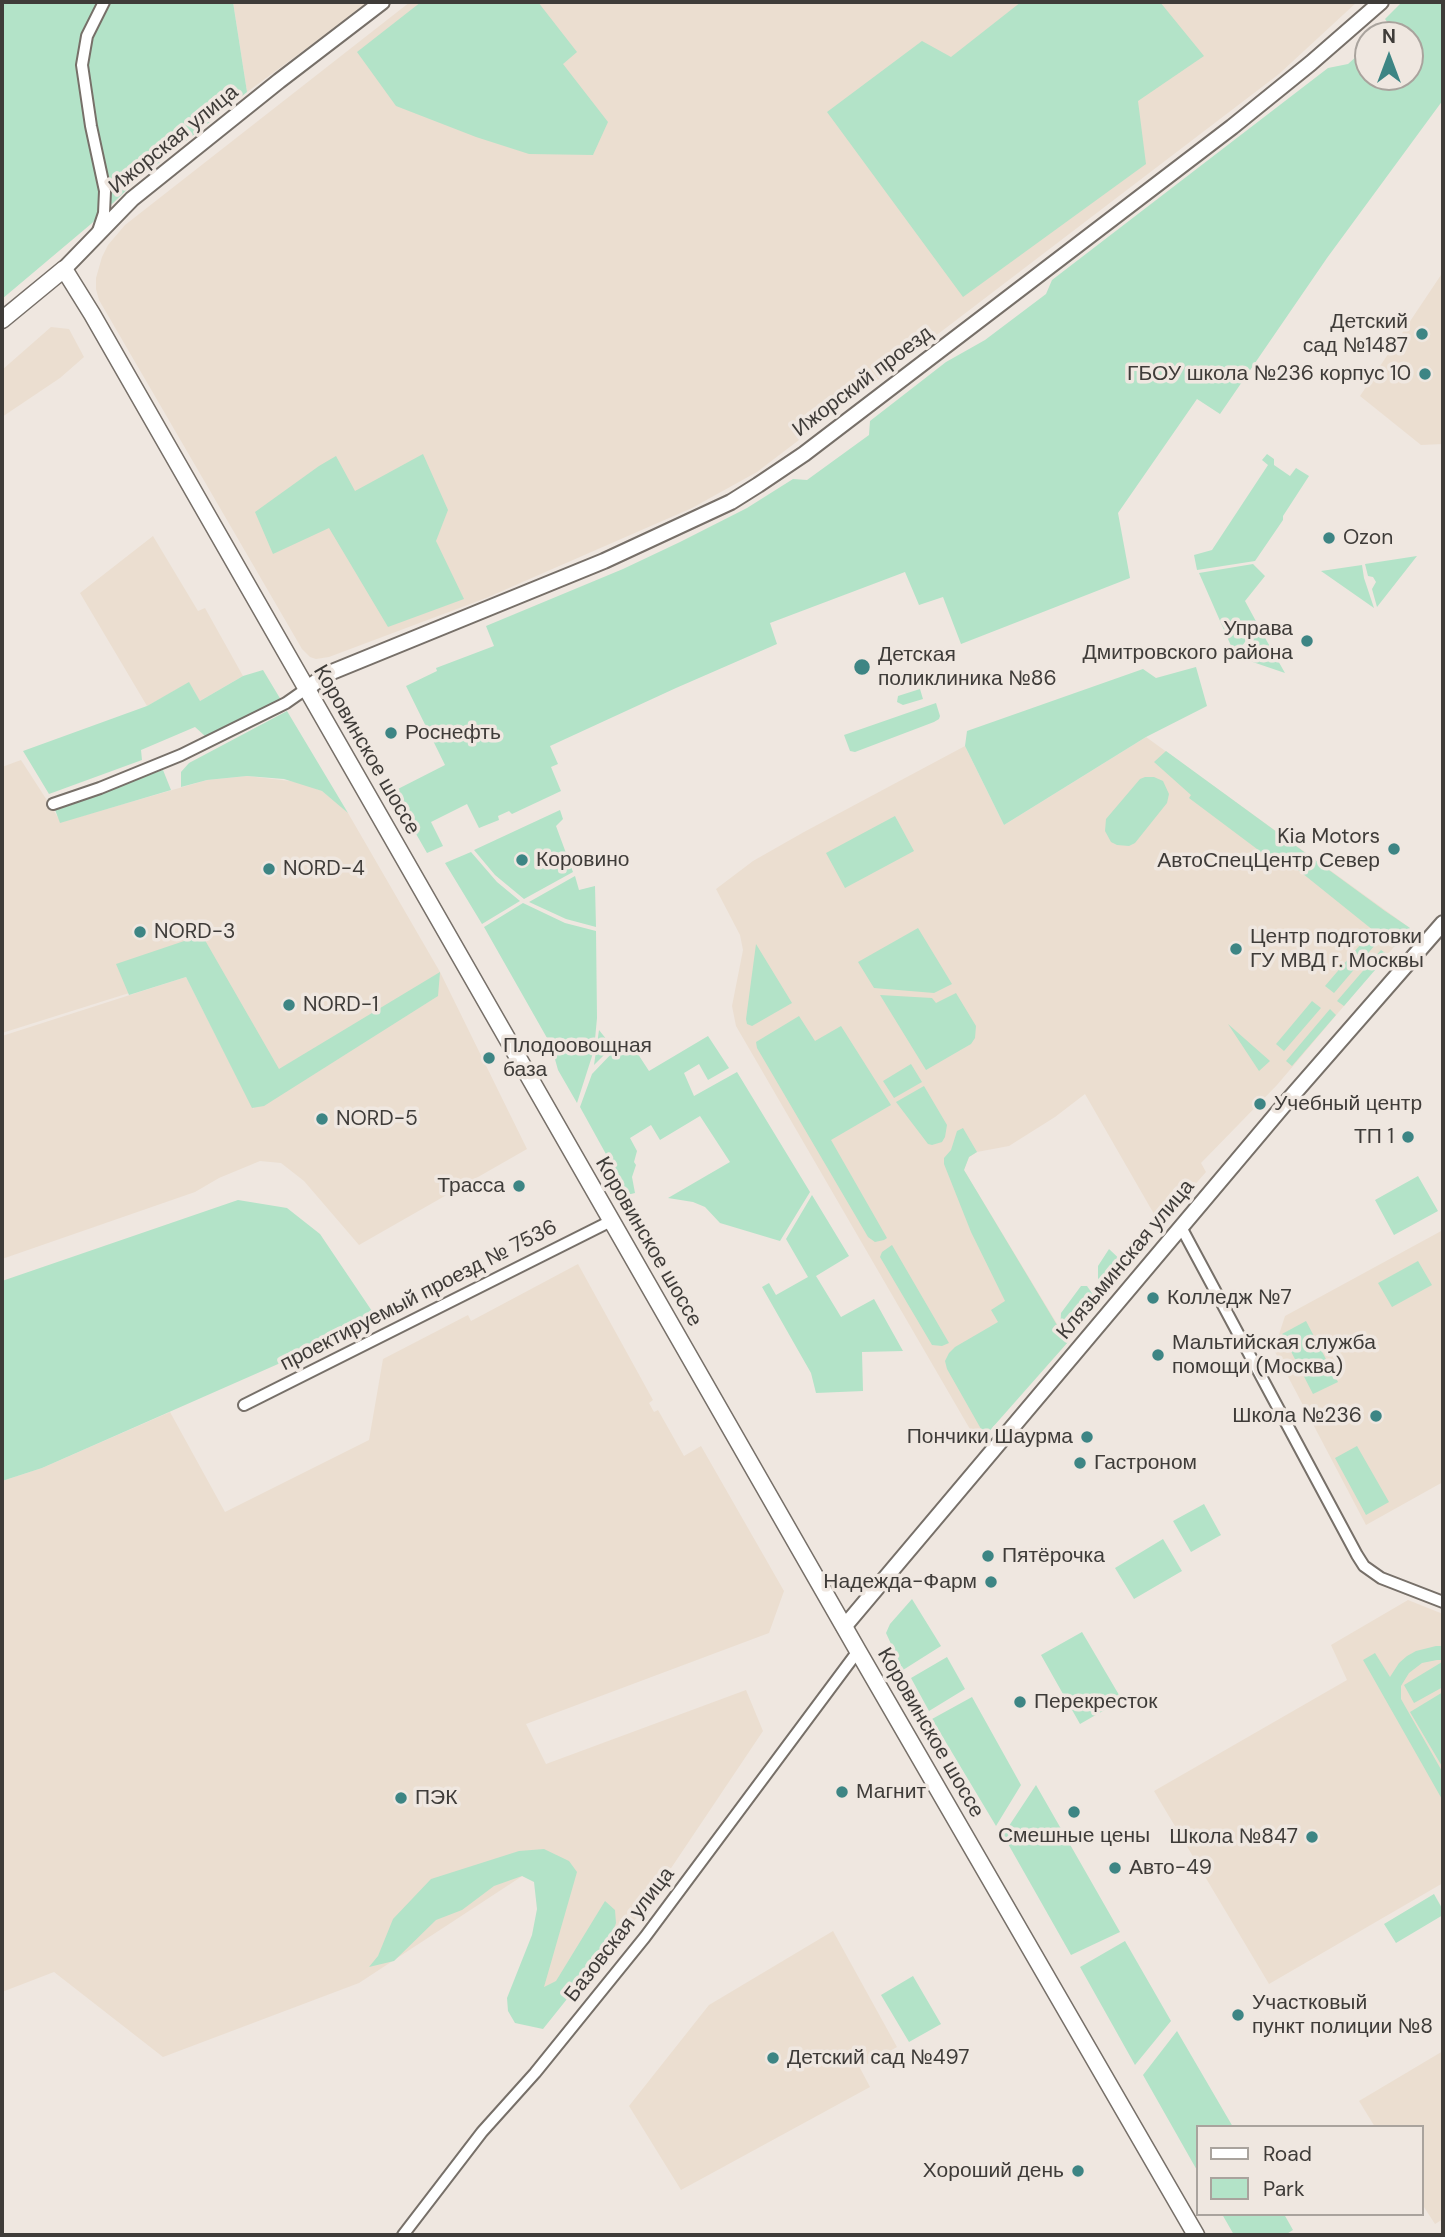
<!DOCTYPE html>
<html>
<head>
<meta charset="utf-8">
<style>
	body { margin:0 }
	#map { position:relative; width:1445px; height:2237px; overflow:hidden; background:#efe7e0; font-family:"DM Sans",sans-serif }
	canvas { display:block }
	.frame { position:absolute; inset:0; border:4px solid #3f3c39; pointer-events:none }
	.legend { position:absolute; left:1196px; top:2125px; width:228px; height:91px; box-sizing:border-box; background:#efe7e0; border:2px solid #a9a39d; margin:0; padding:9px 12px; list-style:none; font-size:21px; color:#3f3c39 }
	.legend li { display:flex; align-items:center; gap:14px; height:35px }
	.legend b { width:35px; border:2px solid #a9a39d }
	.north { position:absolute; left:1354px; top:21px; width:70px; height:70px; box-sizing:border-box; background:#efe7e0; border:2px solid #a9a39d; border-radius:50%; rotate:0deg; font-size:19px; font-weight:700; line-height:28px; text-align:center; color:#3f3c39 }
	.north::after { content:''; display:block; margin:auto; width:24px; height:32px; background:#3d8584; clip-path:polygon(50% 0,100% 100%,50% 72%,0 100%) }
</style>
</head>
<body>
<div id="map">
<canvas width="1445" height="2237"></canvas>
<div class="frame"></div>
<ul class="legend">
<li><b style="height:9px;background:#fff"></b>Road</li>
<li><b style="height:19px;background:#b3e3c8"></b>Park</li>
</ul>
<div class="north">N</div>
</div>
<script>
const context = document.querySelector('canvas').getContext('2d');
context.lineJoin = 'round';
function fillPath(path, color) {
  context.fillStyle = color;
  context.fill(path, 'evenodd');
}
function toPath(rows) {
  const path = new Path2D();
  for (const r of rows) {
    path.moveTo(r[0], r[1]);
    for (let i = 2; i < r.length; i += 2) path.lineTo(r[i], r[i + 1]);
  }
  return path;
}
function strokePath(path, color, width, dash) {
  context.strokeStyle = color;
  context.lineWidth = width;
  context.lineCap = dash ? 'butt' : 'round';
  context.setLineDash(dash || []);
  context.stroke(path);
}
function write(font, color, halo, rows, align = 'center') {
  context.font = font + ' "DM Sans",sans-serif';
  context.lineWidth = 7;
  context.setLineDash([]);
  context.textBaseline = 'middle';
  context.strokeStyle = halo;
  context.fillStyle = color;
  for (const [text, x, y, turn = 0] of rows) {
    context.save();
    context.translate(x, y);
    context.rotate((+turn || 0) * Math.PI / 180);
    context.textAlign = isNaN(turn) ? turn : align;
    if (halo) context.strokeText(text, 0, 0);
    context.fillText(text, 0, 0);
    context.restore();
  }
}
const built = toPath([
	[233,2,370,2,247,92],
	[410,2,1357,2,1279,74,757,472,692,508,486,598,329,657,316,659,310,657,302,649,99,300,96,289,96,278,102,257,108,245,125,225],
	[1443,272,1443,444,1421,445,1360,396],
	[51,327,69,329,84,357,60,378,2,417,2,370],
	[153,536,198,611,205,608,243,676,200,701,189,683,147,706,80,593],
	[1146,737,1410,928,1277,1085,1201,1163,1206,1172,1168,1215,1158,1221,1085,1094,1055,1117,1009,1146,977,1152,969,1157,964,1170,1068,1342,978,1443,736,1026,732,1006,743,950,740,935,716,889,753,861,804,832,965,746,1004,825],
	[21,760,61,822,207,780,247,776,299,782,322,791,336,801,348,813,440,972,527,1149,359,1245,304,1181,281,1163,260,1161,219,1178,195,1192,2,1259,2,1036,186,977,254,1110,215,966,2,1033,2,767],
	[1443,1230,1443,1482,1366,1525,1274,1350,1285,1316],
	[578,1264,653,1400,649,1403,654,1412,658,1410,684,1456,701,1446,784,1591,769,1633,526,1724,546,1764,746,1690,763,1731,641,1913,544,2024,531,2014,567,1892,533,1869,359,1983,163,2057,54,1972,2,1992,2,1481,42,1468,170,1412,225,1512,369,1440,383,1359,468,1315,471,1321],
	[1408,1600,1443,1614,1443,1883,1269,1984,1154,1791,1347,1680,1331,1645],
	[833,1931,897,2047,860,2068,870,2087,681,2190,629,2106,709,2005],
	[1443,2051,1443,2219,1435,2224,1422,2204,1422,2127,1375,2127,1359,2101]
]);
const green = toPath([
	[2,2,233,2,247,92,135,182,91,224,2,299],
	[421,2,538,2,577,52,563,64,608,122,593,155,529,154,476,137,396,106,357,52],
	[1021,2,1160,2,1204,56,1138,101,1146,164,963,297,827,112,922,41,951,57],
	[1402,2,1443,2,1443,100,1327,258,1220,414,1197,399,1118,513,1130,578,961,644,943,597,919,605,905,572,770,623,777,644,676,688,550,746,558,764,551,767,561,791,512,814,509,811,498,816,499,820,479,828,467,804,431,822,443,846,427,853,392,792,445,765,406,686,437,671,436,668,494,646,486,626,623,569,680,542,747,508,793,479,807,480,869,435,870,421,946,362,985,340,1046,294,1052,280,1328,68,1348,64,1368,46,1368,77,1410,77,1410,35,1380,35,1390,26,1385,19],
	[423,454,448,510,436,541,464,599,388,627,329,528,273,554,255,512,319,466,336,456,355,491],
	[1267,454,1274,459,1274,465,1290,476,1296,468,1309,476,1283,516,1283,520,1255,561,1197,570,1194,555,1212,550,1268,465,1262,460],
	[1417,556,1377,607,1372,589,1376,582,1373,577,1368,576,1365,564],
	[1253,564,1265,576,1245,601,1258,625,1235,655,1199,573],
	[1362,565,1364,578,1374,608,1321,571],
	[1260,629,1285,673,1238,657],
	[1196,667,1207,706,1146,737,1004,825,965,746,967,731,1143,669,1156,678],
	[263,670,281,700,205,736,195,727,141,750,142,760,49,794,23,751,147,706,189,682,200,701,243,676],
	[920,689,923,699,903,705,897,702,898,696],
	[936,703,940,716,939,719,934,722,855,752,850,751,844,735],
	[287,711,348,813,322,791,284,779,247,776,207,780,181,787,181,772,189,763],
	[1166,751,1385,911,1410,928,1394,947,1282,857,1273,861,1189,798,1191,795,1154,762],
	[163,770,171,790,60,823,54,807],
	[1145,777,1154,777,1163,781,1169,794,1167,803,1135,843,1129,846,1117,845,1111,842,1105,831,1106,819,1140,779],
	[560,810,563,819,556,826,573,872,524,899,495,875,474,850],
	[895,816,914,851,845,888,826,853],
	[471,852,497,882,520,901,482,924,445,863],
	[575,876,579,890,595,886,596,927,566,919,529,902],
	[523,903,565,923,596,931,597,1018,594,1050,577,1103,558,1070,551,1045,484,927],
	[918,928,952,984,934,993,874,988,858,962],
	[202,935,279,1069,440,972,438,996,264,1106,252,1108,186,977,129,995,116,964],
	[1366,938,1375,945,1334,993,1325,986],
	[756,944,792,1003,752,1026,747,1024,746,1019],
	[1381,950,1388,955,1344,1006,1337,1001],
	[956,993,976,1026,975,1038,971,1044,926,1070,880,995,932,998,936,1003],
	[1312,1001,1321,1008,1284,1051,1276,1044],
	[1330,1009,1336,1015,1292,1066,1286,1061],
	[799,1016,815,1041,841,1026,891,1105,831,1140,887,1238,884,1240,875,1242,868,1237,757,1048,756,1042],
	[1228,1024,1270,1061,1259,1071],
	[599,1030,607,1040,621,1045,604,1055,594,1065],
	[708,1036,729,1068,708,1080,699,1064,684,1073,694,1096,737,1072,810,1192,780,1241,720,1223,705,1207,693,1202,668,1198,730,1162,700,1116,660,1140,651,1125,630,1138,637,1151,634,1162,636,1165,632,1177,635,1193,631,1194,628,1194,580,1107,592,1074,613,1052,627,1047,634,1048,649,1071],
	[911,1064,922,1082,894,1098,883,1081],
	[924,1086,947,1125,945,1137,942,1142,932,1145,928,1144,896,1102],
	[963,1128,977,1152,969,1157,964,1170,1060,1330,1061,1313,1081,1286,1087,1286,1096,1299,1065,1334,1061,1330,1068,1342,985,1436,947,1369,945,1361,949,1353,955,1347,998,1322,991,1310,1005,1301,971,1232,944,1164,944,1158,951,1150,957,1131],
	[1418,1176,1438,1211,1394,1235,1375,1200],
	[812,1195,849,1256,816,1276,841,1317,874,1299,903,1351,862,1352,863,1391,816,1393,811,1373,762,1287,769,1283,776,1295,808,1277,786,1239],
	[238,1200,287,1208,320,1234,378,1320,42,1468,2,1481,2,1281],
	[892,1245,949,1343,942,1346,932,1345,880,1257,882,1252],
	[1109,1249,1126,1265,1103,1290,1098,1279,1098,1266],
	[1418,1261,1432,1285,1392,1307,1378,1283],
	[1306,1321,1338,1382,1313,1394,1282,1334],
	[1357,1446,1389,1502,1366,1515,1335,1458],
	[1204,1504,1221,1535,1191,1552,1173,1521],
	[1163,1539,1182,1571,1134,1599,1115,1568],
	[912,1599,941,1646,903,1670,886,1633,890,1624],
	[1082,1632,1122,1700,1080,1724,1041,1655],
	[1436,1646,1443,1646,1443,1660,1437,1660,1422,1663,1409,1673,1401,1686,1401,1699,1443,1773,1443,1801,1363,1660,1375,1653,1390,1677,1399,1663,1407,1656,1416,1651],
	[947,1657,965,1689,929,1711,911,1678],
	[1442,1662,1443,1687,1414,1703,1404,1685],
	[1443,1692,1443,1768,1410,1712],
	[972,1697,1021,1785,996,1826,932,1719],
	[1036,1785,1120,1932,1071,1955,1003,1835],
	[544,1849,569,1861,577,1872,544,1987,556,1981,605,1901,615,1910,616,1923,607,1949,543,2029,515,2023,508,2011,507,1998,532,1935,537,1909,534,1882,522,1876,494,1886,462,1910,436,1920,394,1961,369,1967,378,1956,393,1919,431,1879,519,1851],
	[1434,1894,1443,1910,1443,1915,1396,1943,1384,1924],
	[1125,1941,1171,2021,1135,2065,1080,1967],
	[913,1976,941,2024,909,2042,881,1995],
	[1177,2031,1233,2127,1198,2127,1198,2172,1143,2075],
	[1222,2214,1284,2214,1293,2230,1285,2235,1234,2235]
]);
const minor = toPath([
	[98,231,104,213,105,191,91,126,82,65,87,36,104,2],
	[53,804,100,788,181,755,286,703,306,689],
	[1181,1227,1357,1555,1364,1566,1381,1578,1443,1602],
	[244,1405,611,1221],
	[403,2235,482,2132,535,2073,645,1937,858,1651]
]);
const tertiary = toPath([
	[64,269,132,199,279,81,382,2],
	[306,689,327,674,604,561,731,502,758,485,804,454,1232,127,1311,63,1381,2],
	[844,1627,1284,1105,1443,923]
]);
const secondary = toPath([
	[2,320,64,269,92,314,858,1651,1196,2235]
]);
const markers = [
	[1422,334,7,"#3d8584"],
	[1425,374,7,"#3d8584"],
	[1329,538,7,"#3d8584"],
	[1307,641,7,"#3d8584"],
	[862,667,9,"#3d8584"],
	[391,733,7,"#3d8584"],
	[1394,849,7,"#3d8584"],
	[522,860,7,"#3d8584"],
	[269,869,7,"#3d8584"],
	[140,932,7,"#3d8584"],
	[1236,949,7,"#3d8584"],
	[289,1005,7,"#3d8584"],
	[489,1058,7,"#3d8584"],
	[1260,1104,7,"#3d8584"],
	[322,1119,7,"#3d8584"],
	[1408,1137,7,"#3d8584"],
	[519,1186,7,"#3d8584"],
	[1153,1298,7,"#3d8584"],
	[1158,1355,7,"#3d8584"],
	[1376,1416,7,"#3d8584"],
	[1087,1437,7,"#3d8584"],
	[1080,1463,7,"#3d8584"],
	[988,1556,7,"#3d8584"],
	[991,1582,7,"#3d8584"],
	[1020,1702,7,"#3d8584"],
	[842,1792,7,"#3d8584"],
	[401,1798,7,"#3d8584"],
	[1074,1812,7,"#3d8584"],
	[1312,1837,7,"#3d8584"],
	[1115,1868,7,"#3d8584"],
	[1238,2015,7,"#3d8584"],
	[773,2058,7,"#3d8584"],
	[1078,2171,7,"#3d8584"]
];
const streetNames = [
	["Ижорская улица",174,140,-39],
	["Ижорский проезд",863,382,-37],
	["Коровинское шоссе",366,750,60],
	["Коровинское шоссе",648,1242,60],
	["Клязьминская улица",1126,1260,-50],
	["проектируемый проезд № 7536",419,1296,-27],
	["Коровинское шоссе",930,1733,60],
	["Базовская улица",620,1935,-52]
];
const poiNames = [
	["Детский",1408,322,"right"],
	["сад №1487",1408,346,"right"],
	["ГБОУ школа №236 корпус 10",1411,374,"right"],
	["Ozon",1343,538],
	["Управа",1293,629,"right"],
	["Дмитровского района",1293,653,"right"],
	["Детская",878,655],
	["поликлиника №86",878,679],
	["Роснефть",405,733],
	["Kia Motors",1380,837,"right"],
	["АвтоСпецЦентр Север",1380,861,"right"],
	["Коровино",536,860],
	["NORD-4",283,869],
	["NORD-3",154,932],
	["Центр подготовки",1250,937],
	["ГУ МВД г. Москвы",1250,961],
	["NORD-1",303,1005],
	["Плодоовощная",503,1046],
	["база",503,1070],
	["Учебный центр",1274,1104],
	["NORD-5",336,1119],
	["ТП 1",1394,1137,"right"],
	["Трасса",505,1186,"right"],
	["Колледж №7",1167,1298],
	["Мальтийская служба",1172,1343],
	["помощи (Москва)",1172,1367],
	["Школа №236",1362,1416,"right"],
	["Пончики Шаурма",1073,1437,"right"],
	["Гастроном",1094,1463],
	["Пятёрочка",1002,1556],
	["Надежда-Фарм",977,1582,"right"],
	["Перекресток",1034,1702],
	["Магнит",856,1792],
	["ПЭК",415,1798],
	["Смешные цены",1074,1836,"center"],
	["Школа №847",1298,1837,"right"],
	["Авто-49",1129,1868],
	["Участковый",1252,2003],
	["пункт полиции №8",1252,2027],
	["Детский сад №497",787,2058],
	["Хороший день",1064,2171,"right"]
];
fillPath(built, '#ebded0');
fillPath(green, '#b3e3c8');
strokePath(minor, '#777069', 14);
strokePath(tertiary, '#777069', 18);
strokePath(secondary, '#777069', 19);
strokePath(minor, '#fff', 10);
strokePath(tertiary, '#fff', 14);
strokePath(secondary, '#fff', 16);
for (const [x, y, r, color] of markers) {
  const dot = new Path2D();
  dot.arc(x, y, r, 0, 2 * Math.PI);
  context.fillStyle = color;
  context.fill(dot);
  strokePath(dot, '#efe7e0', 2.5);
}
write('21px', '#3f3c39', '#efe7e0', streetNames);
write('21px', '#3f3c39', '#efe7e0', poiNames, 'left');
</script>
</body>
</html>
